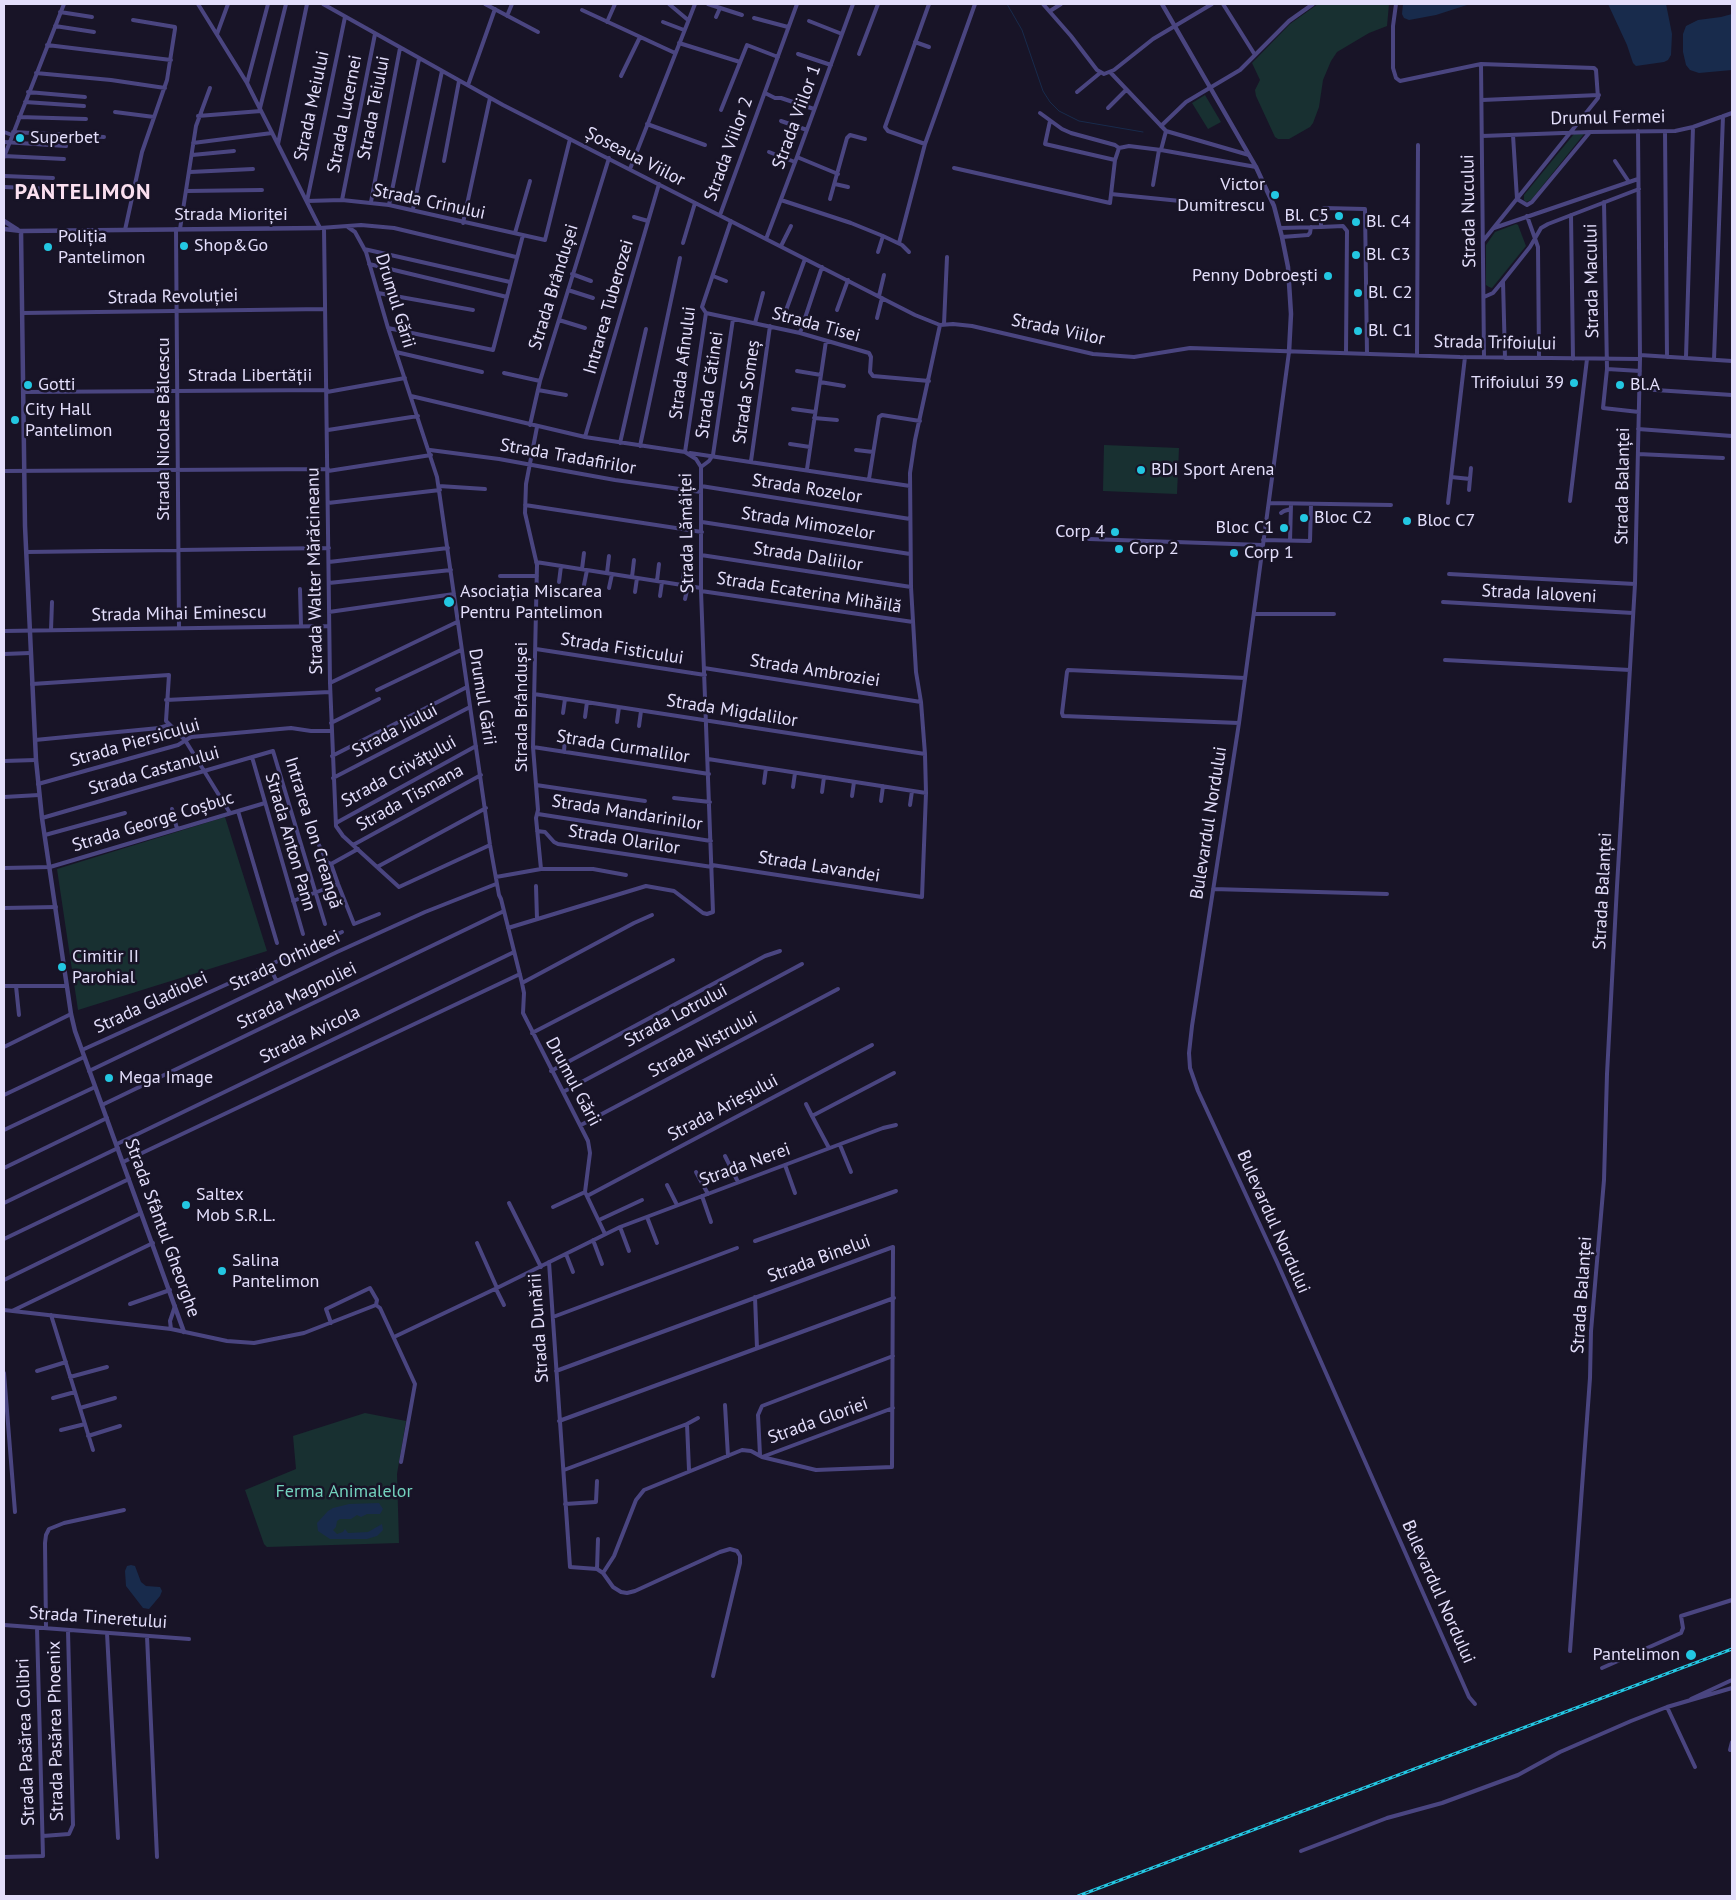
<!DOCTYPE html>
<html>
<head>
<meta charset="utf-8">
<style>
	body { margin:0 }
	#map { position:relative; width:1736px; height:1900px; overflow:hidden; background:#181427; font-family:"PT Sans",sans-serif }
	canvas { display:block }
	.frame { position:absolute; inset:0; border:5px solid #e3defb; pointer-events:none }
</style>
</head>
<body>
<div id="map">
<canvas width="1736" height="1900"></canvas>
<div class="frame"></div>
</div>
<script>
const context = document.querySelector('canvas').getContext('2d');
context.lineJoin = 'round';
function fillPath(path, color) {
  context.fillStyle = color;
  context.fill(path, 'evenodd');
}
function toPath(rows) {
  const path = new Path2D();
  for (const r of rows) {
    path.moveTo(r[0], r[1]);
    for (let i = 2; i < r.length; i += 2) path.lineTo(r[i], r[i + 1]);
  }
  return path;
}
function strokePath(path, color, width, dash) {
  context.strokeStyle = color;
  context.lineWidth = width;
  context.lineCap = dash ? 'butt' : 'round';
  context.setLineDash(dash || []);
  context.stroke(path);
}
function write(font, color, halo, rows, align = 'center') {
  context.font = font + ' "PT Sans",sans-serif';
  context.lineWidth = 5;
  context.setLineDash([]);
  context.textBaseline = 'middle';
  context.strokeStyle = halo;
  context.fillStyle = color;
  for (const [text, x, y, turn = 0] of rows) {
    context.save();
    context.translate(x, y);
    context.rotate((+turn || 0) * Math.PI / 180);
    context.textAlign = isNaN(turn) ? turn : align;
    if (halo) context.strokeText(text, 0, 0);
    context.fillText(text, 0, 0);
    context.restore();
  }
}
const green = toPath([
	[1318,4,1389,4,1387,26,1369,33,1337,52,1331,61,1323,80,1319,107,1313,123,1310,127,1289,139,1278,139,1275,137,1256,96,1255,90,1260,80,1252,63,1290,24],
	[1205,95,1221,122,1208,129,1192,103],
	[1574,134,1584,134,1531,200,1526,202,1524,200,1524,195],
	[1516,224,1518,225,1526,246,1492,288,1489,287,1486,285,1486,245,1495,232],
	[1104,445,1179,448,1177,494,1103,491],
	[225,817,267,951,78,1010,57,869],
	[365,1413,406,1421,397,1474,399,1543,267,1547,264,1544,245,1490,296,1469,293,1436]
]);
const water = toPath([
	[1403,4,1470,4,1436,15,1409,20,1404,18,1402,14],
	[1608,4,1666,4,1672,34,1671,55,1668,60,1664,62,1636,66,1633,63,1627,45],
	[1732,14,1732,70,1699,73,1690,70,1686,65,1683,52,1683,34,1686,26,1698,20,1721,17],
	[379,1503,383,1509,380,1514,367,1514,361,1517,357,1515,351,1519,340,1519,337,1521,336,1527,333,1530,337,1534,343,1532,345,1529,348,1533,368,1532,382,1524,383,1530,377,1536,367,1539,330,1539,318,1531,317,1523,328,1511,333,1508,349,1504],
	[131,1565,135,1566,141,1582,146,1586,160,1587,162,1591,160,1596,149,1609,143,1608,126,1586,125,1571,127,1566]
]);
const stream = toPath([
	[1007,4,1022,30,1043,91,1050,102,1059,111,1079,121,1143,132]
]);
const minor = toPath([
	[198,4,247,83,320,228,361,225,394,228,516,257],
	[323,4,503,105,915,315,940,325],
	[485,4,538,32],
	[669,4,688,20],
	[708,4,742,15],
	[1043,4,1071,36,1097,70,1104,74,1114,70,1153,39,1212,4],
	[1223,4,1255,55],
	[1396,4,1393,26,1393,68,1396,78,1400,81,1481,64,1594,68,1596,70,1598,98,1483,241],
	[582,10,675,53],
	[1050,11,1061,4],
	[60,12,92,17],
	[507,16,512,4],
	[345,17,307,201,342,200,389,205,545,240,570,139],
	[716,17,720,8],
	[754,18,788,27],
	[809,21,842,34],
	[607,22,615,4],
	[663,22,684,30],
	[55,26,94,32],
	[217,34,228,4],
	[915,42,929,47],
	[679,43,740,62],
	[47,45,171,60],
	[798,54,831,65],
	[859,54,878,4],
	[1481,64,1484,357],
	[1110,72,1166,131,1249,155],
	[36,73,111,80,165,88],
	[621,76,640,37],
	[247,83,268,4],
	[468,85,495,9],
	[28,92,85,97],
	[1077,92,1100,73],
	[765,93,775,98,781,98,814,109],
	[1482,100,1599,95],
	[25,102,84,106],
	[260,108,286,4],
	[1108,108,1126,90],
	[721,110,747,45,778,57],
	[115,112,154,117],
	[1040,113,1062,129,1071,133,1115,145,1119,148,1129,146,1161,150,1256,167],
	[198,116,261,111],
	[19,117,86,119],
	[781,121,807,130],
	[1050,121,1045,144,1115,160],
	[647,124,705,145],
	[1161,126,1186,102,1240,70,1289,21,1313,4],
	[1665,131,1667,357],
	[4,132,12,135],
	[13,132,104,137],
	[1513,135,1517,199,1527,205,1532,202,1590,132],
	[1482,136,1590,132,1675,131,1693,127,1732,113],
	[4,142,66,146],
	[193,143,272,133],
	[278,144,307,4],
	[925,144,888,131,885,127,929,4],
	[1161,150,1166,131],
	[769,152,795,162],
	[192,155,234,151],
	[4,156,64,159],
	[4,157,64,4],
	[797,157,838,174],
	[444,161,459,81],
	[1615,161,1629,182],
	[954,168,1110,203,1115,160,1119,148],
	[630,169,695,4],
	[190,172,253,169],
	[4,176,53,178],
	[835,184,848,187],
	[1153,185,1159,150],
	[4,187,53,189],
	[187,191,262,190],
	[1111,194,1220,205],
	[830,199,847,138,850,135,865,139],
	[342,200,375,34],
	[781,200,851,223,883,236,902,245,909,252],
	[371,202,400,48],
	[1604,202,1607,369,1603,408,1639,412],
	[389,205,419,59],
	[413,209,442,71],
	[720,215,797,4],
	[1571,215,1573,359],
	[1527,216,1538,247,1539,358],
	[634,217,648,221],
	[463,223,490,98],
	[348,227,355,232,366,252,388,328,437,477,490,845,499,895,501,899,522,983,524,993,523,1013,588,1141,590,1153,585,1192,605,1234],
	[324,228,330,683,336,826,343,836,399,887,490,845],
	[1280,228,1321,227],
	[1494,228,1638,179],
	[176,229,179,628],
	[180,229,196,126,210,88],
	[125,230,142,152,167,80,175,29,175,27,133,20],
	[515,233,530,181],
	[1282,237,1308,235,1310,233,1311,227],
	[766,239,797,157,853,4],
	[683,243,695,203],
	[899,243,925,144,975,4],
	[781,246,791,226],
	[364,249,510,282],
	[878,252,883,236],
	[369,264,507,297],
	[572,274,591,281],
	[713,276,726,281],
	[1503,281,1505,358],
	[568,290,593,298],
	[378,293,473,310],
	[879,296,884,275],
	[1484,297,1493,293,1503,281,1530,247,1541,228,1548,224,1639,189],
	[837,310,848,280],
	[22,313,325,309],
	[706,313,800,333,869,353,871,357,870,372,873,376,929,381],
	[785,313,805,259],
	[877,318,882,298],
	[559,320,585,328],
	[755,323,763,293],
	[944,324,947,257],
	[940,325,953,324,972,326,1093,354,1134,357,1190,348,1460,357,1640,359],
	[388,328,493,350,523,235],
	[800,333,822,267],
	[396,352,482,372],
	[1289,352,1239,723,1192,1026,1189,1053,1190,1068,1198,1091,1277,1262,1469,1697,1475,1704],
	[1346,353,1347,231,1343,226,1321,227,1321,211,1324,208,1365,209,1367,354],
	[1417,355,1418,145],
	[1640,355,1732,361],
	[1686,357,1693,127],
	[1714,360,1723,116],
	[1607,369,1640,371],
	[797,371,821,375],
	[504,373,540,381],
	[820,382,844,386],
	[1640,389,1732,395],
	[538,390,566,395],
	[23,392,327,390],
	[327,392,405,378],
	[411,396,585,437,685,452,696,459,701,467,701,591,713,912,707,914,703,913,674,891,646,886,508,928],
	[793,409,815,412],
	[814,418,837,420],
	[530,425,540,381,609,158],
	[537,427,526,484,525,513,537,565,533,747,538,810,536,818,541,869],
	[1638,429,1732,436],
	[328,430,418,416],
	[585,437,659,184],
	[620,443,646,329],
	[790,444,810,447],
	[640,446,680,258],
	[430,450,499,459,615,480,701,492],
	[856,450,873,452],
	[685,452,706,313,702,307,731,221],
	[690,453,910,486],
	[1638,454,1723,458],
	[751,461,770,326],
	[701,467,709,461,713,455,733,319],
	[807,469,826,341],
	[4,471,328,469],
	[328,471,431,455],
	[1451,477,1470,479],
	[869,479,879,417,882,415,920,421],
	[439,486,485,489],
	[701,486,910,519],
	[1469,490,1471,468],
	[1570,501,1587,359],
	[328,503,440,490],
	[1269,503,1391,505],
	[1448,503,1465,357],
	[525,505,702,532],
	[1281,513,1284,511,1291,509],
	[702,522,910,554],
	[1089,539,1262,545],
	[1263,540,1310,541,1311,505],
	[1290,541,1291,505],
	[26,552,329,548],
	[701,555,911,587],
	[329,562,448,548],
	[536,562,701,588],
	[582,569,584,553],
	[607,573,609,556],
	[1449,574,1635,584],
	[500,576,537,576],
	[632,577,634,560],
	[657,581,659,564],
	[559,582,561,566],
	[329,583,451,570],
	[584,585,587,570],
	[682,585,684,570],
	[609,588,612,574],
	[300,589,301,626],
	[701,591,913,622],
	[635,592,637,578],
	[660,596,662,582],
	[685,599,688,586],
	[1443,602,1633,613],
	[329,612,454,594],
	[1254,614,1334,614],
	[51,630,52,602],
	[4,631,329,626],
	[536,649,705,675],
	[4,654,30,653],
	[1445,660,1630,670],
	[704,668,921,702],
	[330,683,457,622],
	[32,684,169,675,166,721,185,740,230,813],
	[377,690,461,650],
	[534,694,925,754],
	[166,700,330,692],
	[563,713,565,699],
	[585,717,587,702],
	[617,722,619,707],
	[331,723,379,699],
	[1239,723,1063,716,1062,713,1067,672,1068,670,1245,678],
	[639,726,641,711],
	[35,740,159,728,169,725],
	[533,747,709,774],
	[564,752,565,737],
	[332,756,467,687],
	[252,757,303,934],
	[708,759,926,793],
	[4,761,36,760],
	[333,778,470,707],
	[764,783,766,768],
	[38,784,178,745,191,737,291,728,311,731,331,731],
	[536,785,645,801],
	[793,787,795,773],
	[822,792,824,777],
	[852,796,854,782],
	[4,797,39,795],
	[674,798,710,802],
	[881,801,883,786],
	[910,805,912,791],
	[172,809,177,829],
	[238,811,277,943],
	[538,814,711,841],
	[42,818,273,751,325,924],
	[336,823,476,746],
	[537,831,545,832,554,842,558,844,712,867],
	[45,835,125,813],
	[319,845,327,862,331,864],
	[353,845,481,775],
	[358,849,331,864,338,884,354,924,379,914],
	[712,865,922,897,926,793,925,754,921,702,916,672,911,587,910,473,915,440,940,325],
	[377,867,486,808],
	[4,868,50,867,265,803],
	[496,877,541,869,593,869,626,875],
	[536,886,537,919],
	[1213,889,1387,894],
	[293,901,338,884],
	[4,908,56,907],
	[269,965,276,980],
	[522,983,634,923,652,915],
	[4,986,67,986],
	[16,986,19,1015],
	[532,1033,673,960],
	[4,1047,71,1014],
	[82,1050,342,932],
	[89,1071,337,952,425,912,496,884],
	[551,1071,765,956,780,951],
	[563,1092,802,964],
	[4,1095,84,1057],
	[806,1104,812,1116],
	[102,1105,504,911],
	[581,1125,838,989],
	[4,1130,95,1087],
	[117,1144,514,952],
	[840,1145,851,1172],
	[829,1148,812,1116,894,1073],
	[725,1156,738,1182],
	[123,1162,520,974],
	[785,1165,795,1193],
	[4,1168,107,1118],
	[696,1172,708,1194],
	[667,1185,677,1205],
	[587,1196,872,1045],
	[702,1196,711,1222],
	[4,1203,118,1148],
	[509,1203,541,1267],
	[553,1207,585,1192],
	[647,1217,657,1243],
	[599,1220,642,1200],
	[620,1227,629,1251],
	[4,1239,129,1179],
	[593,1240,602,1264],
	[755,1241,896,1191],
	[477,1243,497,1288],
	[566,1254,573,1272],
	[549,1262,570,1567,597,1569,603,1573,613,1587,621,1592,627,1593,635,1591,720,1552,730,1549,737,1551,740,1556,740,1563,713,1676],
	[4,1280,141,1213],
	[496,1289,504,1305],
	[755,1297,757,1348],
	[130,1304,170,1290],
	[4,1310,171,1329,227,1341,254,1343,304,1333,376,1305,380,1308,415,1384,401,1462],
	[12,1311,153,1243],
	[51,1315,93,1450],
	[553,1317,737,1248],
	[331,1323,326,1309,370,1288,377,1300,376,1305],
	[171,1329,170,1321,175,1306],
	[394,1337,497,1288,620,1227,883,1128,896,1125],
	[37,1371,66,1362],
	[556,1371,893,1247,892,1467,816,1470,762,1457],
	[4,1373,15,1512],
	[70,1377,107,1367],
	[53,1398,75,1392],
	[725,1405,728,1456],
	[80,1408,115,1398],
	[559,1421,894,1298],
	[687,1424,698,1418],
	[61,1430,85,1424],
	[88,1436,120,1426],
	[760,1455,758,1415,762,1406,893,1356],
	[564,1470,687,1424,689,1470],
	[565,1504,596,1502,597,1481],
	[597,1569,598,1539],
	[603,1573,614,1556,636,1500,644,1490,742,1450,751,1451,762,1457,893,1408],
	[4,1625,189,1639],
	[46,1628,45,1543,46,1535,49,1529,64,1523,124,1510],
	[107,1633,118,1838],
	[147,1636,157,1857],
	[1570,1651,1590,1378,1591,1331,1604,1180,1607,1074,1617,886,1635,584,1640,359,1638,131],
	[1602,1668,1681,1633,1683,1628,1681,1616,1732,1600],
	[1691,1699,1732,1680],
	[1667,1707,1695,1767],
	[1730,1750,1732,1742],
	[43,1836,69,1834,73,1825,68,1631],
	[1301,1851,1387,1818,1442,1803,1518,1775,1560,1752,1631,1721,1667,1707,1732,1688],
	[4,1857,43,1856,37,1628]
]);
const tertiary = toPath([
	[1162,4,1256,167,1274,206,1282,237,1288,267,1291,314,1289,352],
	[4,221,18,230],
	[4,229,21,231,320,228],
	[21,231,25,526,36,760,42,818,71,1014,75,1031,184,1332]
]);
const rail = toPath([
	[1078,1896,1732,1649]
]);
const markers = [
	[20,138,5,"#23c7e2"],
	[1275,195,5,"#23c7e2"],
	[1339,216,5,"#23c7e2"],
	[1356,222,5,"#23c7e2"],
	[184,246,5,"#23c7e2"],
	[48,247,5,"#23c7e2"],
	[1356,255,5,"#23c7e2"],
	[1328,276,5,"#23c7e2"],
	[1358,293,5,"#23c7e2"],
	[1358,331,5,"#23c7e2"],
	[1574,383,5,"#23c7e2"],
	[28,385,5,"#23c7e2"],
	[1620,385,5,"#23c7e2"],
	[15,420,5,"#23c7e2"],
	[1141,470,5,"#23c7e2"],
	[1304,518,5,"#23c7e2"],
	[1407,521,5,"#23c7e2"],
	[1284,528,5,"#23c7e2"],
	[1115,532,5,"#23c7e2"],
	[1119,549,5,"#23c7e2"],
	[1234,553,5,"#23c7e2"],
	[449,602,6,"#23c7e2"],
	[62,967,5,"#23c7e2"],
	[109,1078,5,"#23c7e2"],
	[186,1205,5,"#23c7e2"],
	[222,1271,5,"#23c7e2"],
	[1691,1655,6,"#23c7e2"]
];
const streetNames = [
	["Strada Meiului",312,106,-78],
	["Strada Teiului",374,108,-79],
	["Strada Lucernei",345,114,-79],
	["Strada Viilor 1",797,117,-70],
	["Drumul Fermei",1608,118,-1],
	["Strada Viilor 2",729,149,-70],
	["Șoseaua Viilor",635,157,27],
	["Strada Crinului",429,202,12],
	["Strada Nucului",1469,211,-91],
	["Strada Mioriței",231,215],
	["Strada Macului",1592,281,-91],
	["Strada Brândușei",554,287,-73],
	["Strada Revoluției",173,297,-1],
	["Drumul Gării",395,301,73],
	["Intrarea Tuberozei",609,307,-74],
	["Strada Tisei",816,325,15],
	["Strada Viilor",1058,330,12],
	["Strada Trifoiului",1495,343,1],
	["Strada Afinului",683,363,-83],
	["Strada Libertății",250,376],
	["Strada Cătinei",710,385,-82],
	["Strada Someș",747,392,-82],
	["Strada Nicolae Bălcescu",164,429,-90],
	["Strada Tradafirilor",568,457,10],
	["Strada Balanței",1623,486,-89],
	["Strada Rozelor",807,489,9],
	["Strada Mimozelor",808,524,9],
	["Strada Lămâiței",687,533,-91],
	["Strada Daliilor",808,557,9],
	["Strada Walter Mărăcineanu",315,571,-91],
	["Strada Ecaterina Mihăilă",809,593,9],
	["Strada Ialoveni",1539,594,3],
	["Strada Mihai Eminescu",179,614,-1],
	["Strada Fisticului",622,649,9],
	["Strada Ambroziei",815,671,9],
	["Drumul Gării",482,697,81],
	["Strada Brândușei",522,707,-90],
	["Strada Migdalilor",732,711,9],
	["Strada Jiului",395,731,-28],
	["Strada Piersicului",135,743,-16],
	["Strada Curmalilor",623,747,9],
	["Strada Castanului",154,771,-16],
	["Strada Crivățului",399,772,-29],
	["Strada Tismana",410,798,-29],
	["Strada Mandarinilor",627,813,9],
	["Strada George Coșbuc",153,822,-17],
	["Bulevardul Nordului",1209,823,-81],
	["Intrarea Ion Creangă",313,833,73],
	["Strada Olarilor",624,840,9],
	["Strada Anton Pann",290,842,74],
	["Strada Lavandei",819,867,9],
	["Strada Balanței",1603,891,-87],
	["Strada Orhideei",285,961,-25],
	["Strada Magnoliei",297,996,-26],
	["Strada Gladiolei",151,1003,-25],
	["Strada Lotrului",676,1016,-28],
	["Strada Avicola",310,1035,-26],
	["Strada Nistrului",703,1045,-28],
	["Drumul Gării",573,1082,62],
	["Strada Arieșului",723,1108,-28],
	["Strada Nerei",745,1165,-20],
	["Bulevardul Nordului",1273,1222,66],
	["Strada Sfântul Gheorghe",162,1228,70],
	["Strada Binelui",819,1259,-20],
	["Strada Balanței",1582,1295,-86],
	["Strada Dunării",539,1328,-94],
	["Strada Gloriei",818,1421,-20],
	["Bulevardul Nordului",1438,1592,66],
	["Strada Tineretului",98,1618,4],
	["Strada Pasărea Phoenix",56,1731,-91],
	["Strada Pasărea Colibri",26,1742,-92]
];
const poiNames = [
	["Superbet",30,138],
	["Victor",1265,185,"right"],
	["Dumitrescu",1265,206,"right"],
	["Bl. C5",1329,216,"right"],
	["Bl. C4",1366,222],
	["Poliția",58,237],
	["Pantelimon",58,258],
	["Shop&Go",194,246],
	["Bl. C3",1366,255],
	["Penny Dobroești",1318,276,"right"],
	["Bl. C2",1368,293],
	["Bl. C1",1368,331],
	["Trifoiului 39",1564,383,"right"],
	["Gotti",38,385],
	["Bl.A",1630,385],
	["City Hall",25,410],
	["Pantelimon",25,431],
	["BDI Sport Arena",1151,470],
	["Bloc C2",1314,518],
	["Bloc C7",1417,521],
	["Bloc C1",1274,528,"right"],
	["Corp 4",1105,532,"right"],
	["Corp 2",1129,549],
	["Corp 1",1244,553],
	["Asociația Miscarea",460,592],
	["Pentru Pantelimon",460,613],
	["Cimitir II",72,957],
	["Parohial",72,978],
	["Mega Image",119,1078],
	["Saltex",196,1195],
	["Mob S.R.L.",196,1216],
	["Salina",232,1261],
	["Pantelimon",232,1282],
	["Pantelimon",1680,1655,"right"]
];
const parkNames = [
	["Ferma Animalelor",344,1492]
];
const districtNames = [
	["PANTELIMON",83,193]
];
fillPath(green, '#183031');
fillPath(water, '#182b4c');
strokePath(stream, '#182b4c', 1);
strokePath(minor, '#4a4580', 4);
strokePath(tertiary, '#4a4580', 4.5);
strokePath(rail, '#23c7e2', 3);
strokePath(rail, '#181427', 1, [4]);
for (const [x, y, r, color] of markers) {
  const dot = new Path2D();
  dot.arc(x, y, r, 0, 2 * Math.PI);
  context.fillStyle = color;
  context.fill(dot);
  strokePath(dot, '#181427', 2);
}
write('18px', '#e3defb', '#181427', streetNames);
write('18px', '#e3defb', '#181427', poiNames, 'left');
write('18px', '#73d2be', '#181427', parkNames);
context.letterSpacing = '1px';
write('bold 22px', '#fbe0f0', '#181427', districtNames);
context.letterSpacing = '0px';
</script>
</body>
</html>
